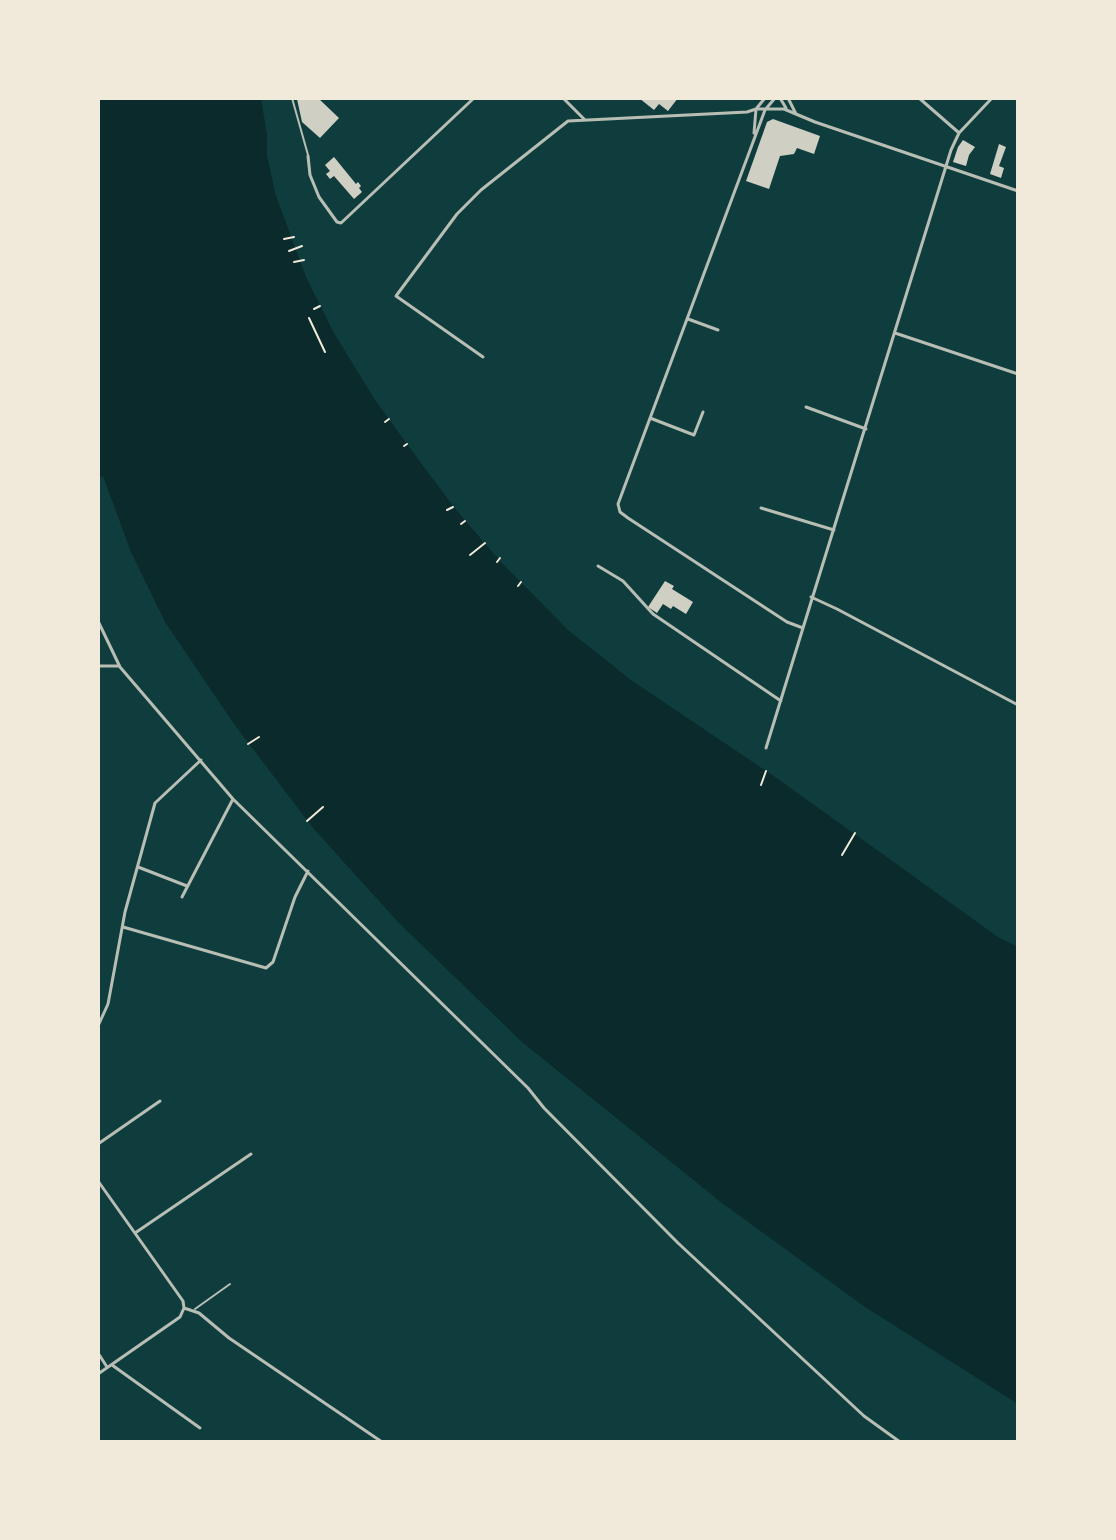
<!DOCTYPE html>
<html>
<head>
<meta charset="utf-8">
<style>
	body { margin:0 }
	#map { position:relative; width:1116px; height:1540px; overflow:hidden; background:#0f3d3e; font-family:"IBM Plex Sans",sans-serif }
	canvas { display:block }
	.frame { position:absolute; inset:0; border:100px solid #f1e9da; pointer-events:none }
</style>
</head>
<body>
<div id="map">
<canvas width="1116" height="1540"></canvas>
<div class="frame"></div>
</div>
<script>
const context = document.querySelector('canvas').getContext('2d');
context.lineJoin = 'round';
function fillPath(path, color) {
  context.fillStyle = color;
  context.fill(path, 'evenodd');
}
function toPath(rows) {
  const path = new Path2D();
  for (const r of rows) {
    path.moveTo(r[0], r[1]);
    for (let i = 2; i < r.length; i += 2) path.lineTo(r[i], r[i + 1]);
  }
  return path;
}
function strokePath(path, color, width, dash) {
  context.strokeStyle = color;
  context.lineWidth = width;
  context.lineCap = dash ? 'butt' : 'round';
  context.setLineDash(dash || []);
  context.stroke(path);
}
const water = toPath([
	[98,98,261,98,267,135,267,156,276,196,306,277,334,333,375,400,418,459,457,511,501,562,568,630,631,680,778,779,998,937,1018,947,1018,1404,865,1307,722,1203,522,1042,398,922,313,828,234,724,165,622,131,552,103,476,98,477]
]);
const building = toPath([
	[300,98,318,98,339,118,320,138,302,122,297,99],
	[639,98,678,98,668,111,659,104,654,110],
	[773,119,820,136,814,154,797,148,794,154,780,156,769,189,746,181,767,122],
	[963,140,975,147,969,155,966,166,953,162,958,147],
	[999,144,1006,147,999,166,1004,168,1001,178,990,174],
	[334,157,356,184,358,182,361,186,359,188,362,192,354,199,334,176,330,179,326,174,330,171,325,165],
	[665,581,674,586,672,589,693,602,686,614,673,606,671,609,663,604,657,613,648,607]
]);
const path = toPath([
	[284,239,294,237],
	[289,251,302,246],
	[294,262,304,260],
	[314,309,320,306],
	[309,318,325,352],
	[385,422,389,419],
	[404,446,407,444],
	[447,510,453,507],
	[461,524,465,521],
	[470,555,485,543],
	[497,562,500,558],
	[518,586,521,582],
	[248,744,259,737],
	[761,785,766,771],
	[307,821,323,807],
	[842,855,855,833]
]);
const service = toPath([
	[292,98,308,155],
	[195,1309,230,1284]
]);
const minor = toPath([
	[563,98,584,119],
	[775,98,765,110,618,504,620,512,628,518,787,622,803,628,951,150,959,133,992,98],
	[780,98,786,108],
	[788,98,796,114],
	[919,98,958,132],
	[756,109,784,109,815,122,1018,191],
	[754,133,756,109],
	[308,156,310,175,319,197,337,222,341,223,474,98],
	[688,319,718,330],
	[895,333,1018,374],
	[483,357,396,296,457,214,481,190,568,121,747,112,756,109,765,98],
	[806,407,866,429],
	[650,418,694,435,703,412],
	[761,508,834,530],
	[598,566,623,581,653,614,781,701],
	[811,597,837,609,1018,705],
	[98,621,120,667,233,799,528,1088,544,1108,678,1243,864,1416,900,1442],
	[98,666,118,666],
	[766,748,803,628],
	[138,867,187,886],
	[182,897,233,799],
	[123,927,266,968,273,962,295,897,308,871],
	[98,1026,108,1004,125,912,155,803,201,760],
	[98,1144,160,1101],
	[98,1181,183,1301,184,1308],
	[135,1233,251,1154],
	[184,1308,199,1313,229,1338,382,1442],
	[98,1353,107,1367],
	[112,1365,200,1428],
	[98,1374,180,1317,184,1308]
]);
fillPath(water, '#0a2a2b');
fillPath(building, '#cfcfc3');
strokePath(path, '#f1e9da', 2);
strokePath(service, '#b8beb3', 2);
strokePath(minor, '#b8beb3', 3);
</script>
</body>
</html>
